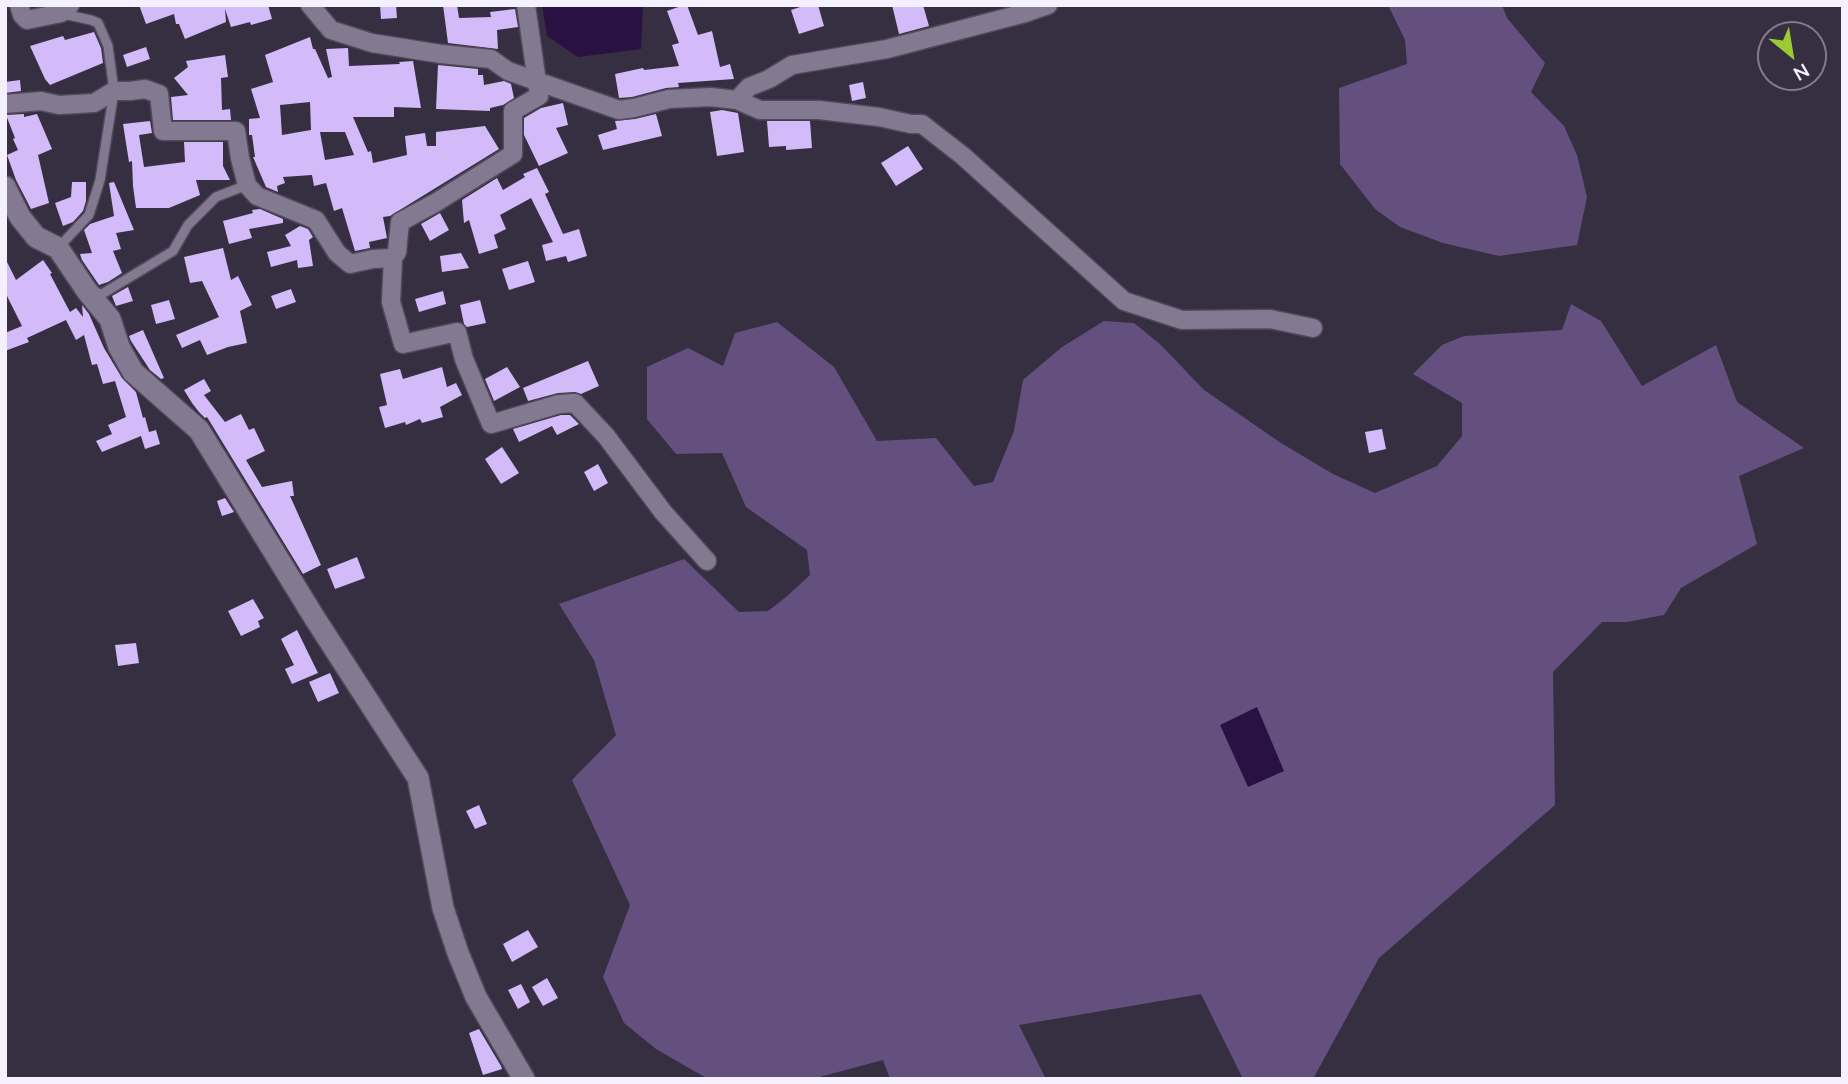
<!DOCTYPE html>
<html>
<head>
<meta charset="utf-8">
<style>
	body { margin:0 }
	#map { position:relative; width:1848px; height:1084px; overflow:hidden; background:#362e41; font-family:Mulish,sans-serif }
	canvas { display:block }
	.frame { position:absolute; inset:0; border:7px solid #f5f0fd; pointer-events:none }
	.north { position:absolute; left:1757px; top:21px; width:70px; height:70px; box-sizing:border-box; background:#362e41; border:2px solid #827c8c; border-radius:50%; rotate:150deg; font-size:19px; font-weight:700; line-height:28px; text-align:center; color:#f5f0fd }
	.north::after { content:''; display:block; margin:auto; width:24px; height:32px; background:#9bcb32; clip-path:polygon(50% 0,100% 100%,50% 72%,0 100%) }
</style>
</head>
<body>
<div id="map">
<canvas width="1848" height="1084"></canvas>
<div class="frame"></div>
<div class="north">N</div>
</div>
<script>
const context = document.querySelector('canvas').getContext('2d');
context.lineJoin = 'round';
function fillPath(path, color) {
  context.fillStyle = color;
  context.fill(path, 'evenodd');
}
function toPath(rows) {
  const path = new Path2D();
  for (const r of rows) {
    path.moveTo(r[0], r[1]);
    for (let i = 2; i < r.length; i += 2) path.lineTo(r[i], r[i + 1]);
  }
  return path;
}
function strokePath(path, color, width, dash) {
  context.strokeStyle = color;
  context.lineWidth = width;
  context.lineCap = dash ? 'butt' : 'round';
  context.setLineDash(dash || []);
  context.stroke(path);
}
const green = toPath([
	[1388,5,1502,5,1507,18,1545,63,1531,92,1564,126,1577,155,1587,197,1577,245,1499,256,1443,243,1400,227,1375,209,1340,164,1339,88,1407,64,1405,40],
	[1571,304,1601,321,1642,386,1716,345,1737,402,1804,448,1739,476,1757,544,1681,588,1664,615,1627,622,1602,622,1553,672,1555,805,1379,958,1313,1079,1243,1079,1201,994,1019,1025,1046,1079,890,1079,883,1060,812,1079,708,1079,656,1049,624,1023,603,977,630,905,572,780,616,735,594,660,559,604,684,559,739,612,768,611,786,597,810,575,807,550,746,507,722,453,676,454,647,419,647,367,688,348,723,366,735,333,777,322,834,367,877,441,936,438,974,486,993,482,1014,431,1023,380,1062,347,1104,321,1134,323,1161,345,1204,390,1281,443,1333,474,1375,493,1437,466,1462,436,1462,403,1413,374,1442,345,1464,336,1562,330]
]);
const water = toPath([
	[542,5,643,5,641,49,578,57,547,36],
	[1257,707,1284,771,1248,787,1220,725]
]);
const building = toPath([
	[139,5,268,5,272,19,251,25,250,22,231,27,225,9,226,22,185,39,179,24,176,24,174,14,146,24],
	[380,5,396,5,397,18,381,19],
	[443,5,457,5,459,18,491,17,490,12,515,9,518,27,497,30,498,49,448,43],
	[684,5,687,5,698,35,712,31,720,67,730,64,734,79,678,83,679,87,666,88,632,97,619,98,615,74,643,68,644,70,679,66,672,45,679,43,667,11],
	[806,5,818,5,824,26,799,34,791,10],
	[892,5,923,5,929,26,899,34],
	[94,32,101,48,103,63,50,85,45,79,30,46,63,36,65,40],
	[310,37,313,49,315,49,328,78,332,77,326,49,348,48,349,66,400,64,399,62,413,61,421,108,394,107,394,117,353,117,368,152,371,151,373,163,407,155,405,136,425,133,427,146,436,146,436,132,485,126,499,149,390,216,383,217,387,238,369,242,370,248,355,251,342,208,334,211,326,183,314,186,312,175,283,177,285,183,277,186,278,192,266,187,253,157,255,157,252,135,249,135,249,119,260,118,251,89,273,82,265,55],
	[310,102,311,130,282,135,280,105],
	[320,132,345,132,354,155,325,160],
	[146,47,150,59,127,67,123,55],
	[225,55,228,77,221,78,222,110,230,109,231,120,173,120,171,97,188,95,174,78,188,67,186,61],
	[438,65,478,69,478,75,483,75,484,85,504,81,511,84,514,98,503,105,490,108,490,111,436,109],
	[20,80,21,91,5,93,5,82],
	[863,82,866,98,852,101,849,85],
	[563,103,568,125,556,128,568,153,539,166,524,135,524,118,541,108],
	[722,110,738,113,744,152,717,156,710,112],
	[24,114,24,117,37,114,52,149,38,155,49,203,31,209,16,180,7,155,18,150,13,139,15,138,6,115],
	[656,114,662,136,603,150,598,135,617,129,615,121,635,119],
	[150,121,152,133,139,135,144,167,185,162,184,142,223,142,223,166,230,180,196,180,200,195,169,208,136,208,133,186,132,161,129,162,123,124],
	[767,121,810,121,812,148,786,150,786,146,769,147],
	[908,146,923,169,896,186,881,163],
	[537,168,549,192,545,194,563,234,579,229,587,256,568,262,566,256,546,261,542,245,553,242,531,198,500,215,506,229,494,235,498,248,479,254,469,220,464,223,462,200,497,178,503,190,525,177,523,174],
	[72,182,86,182,86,201,83,211,73,222,63,226,55,203,71,197],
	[114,182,134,230,116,233,121,249,113,251,122,273,108,282,99,285,82,260,80,254,92,253,84,230,90,224,114,216,109,183],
	[260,209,283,219,283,223,249,229,252,238,229,244,223,221,253,213,252,210],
	[440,213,449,230,430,241,421,224],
	[300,226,308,229,313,237,309,240,313,266,298,268,297,260,271,267,267,252,291,246,285,235],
	[223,248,231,280,238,276,252,305,240,311,247,343,228,347,207,355,200,340,182,348,176,335,219,317,202,281,190,283,184,257],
	[461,253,469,268,442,272,440,256],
	[5,258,16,280,43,260,52,273,50,274,70,312,76,308,83,317,82,305,89,314,104,348,122,378,136,392,143,418,145,417,149,432,156,430,160,444,145,449,141,436,102,452,96,441,112,434,108,425,126,417,115,381,103,384,97,364,92,365,84,335,76,340,66,320,27,338,29,342,5,351,5,333,22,326,5,292],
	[528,261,535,282,509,290,502,269],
	[128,287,133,301,116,306,112,296],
	[291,289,296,302,276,309,271,296],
	[443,291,446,304,419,312,415,299],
	[169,300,175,319,156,324,151,305],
	[480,300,486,323,467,327,464,324,460,305],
	[143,330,164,378,161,379,150,370,131,341,129,336],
	[588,361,599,386,581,394,575,392,558,393,528,401,523,388],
	[442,367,447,387,456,383,462,395,440,407,443,417,422,423,420,419,406,425,405,422,385,428,379,407,387,405,380,374,400,369,403,379],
	[507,367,520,387,494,401,485,379],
	[204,379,211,391,204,395,225,422,241,414,249,430,254,428,265,451,246,460,262,487,292,481,294,496,290,496,321,565,303,574,207,417,205,418,199,412,192,403,184,390],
	[561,415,570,415,579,424,557,435,552,426,519,442,513,429],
	[1382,429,1386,449,1369,453,1365,432],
	[502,447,519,473,501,484,485,459],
	[598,464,608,483,594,491,584,472],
	[225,498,234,512,222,516,217,501],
	[357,557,365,578,335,589,327,569],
	[253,599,264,618,258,621,260,627,241,636,228,611],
	[297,630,318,673,292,684,285,669,294,665,281,639],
	[136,643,139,663,118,666,115,645],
	[330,673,339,693,318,702,309,682],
	[479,805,487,824,475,829,466,811],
	[528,930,538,947,512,962,503,944],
	[547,978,558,998,543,1006,532,987],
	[521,984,530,1002,518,1009,508,990],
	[479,1029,501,1066,502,1069,483,1075,469,1033]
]);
const lane = toPath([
	[58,248,89,215,100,180,114,91,108,46,98,23,91,20,63,14],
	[94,292,102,294,173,251,188,225,216,197,247,185]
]);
const street = toPath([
	[19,5,22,15,27,20,61,13,70,5],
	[310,5,331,30,372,43,441,54,491,59,508,71,619,110,634,108,669,99,710,97,737,100,760,110,819,110,879,117,911,124,922,124,963,156,1124,301,1182,320,1270,319,1313,328],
	[737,100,749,87,769,79,792,65,887,49,1025,13,1048,5],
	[5,104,41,101,59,105,94,103,114,91,130,91,145,89,159,94,163,131,236,131,240,158,247,185,257,196,316,220,337,253,350,264,373,259,393,258,391,302,403,344,457,332,464,359,491,424,559,404,575,403,606,436,663,512,707,561],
	[393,258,397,252,400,222,435,203,513,154,513,111,539,96,526,5]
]);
const secondary = toPath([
	[5,187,20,217,36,237,58,248,87,291,110,319,119,347,133,372,199,430,314,617,418,778,443,908,458,953,476,997,524,1079]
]);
fillPath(green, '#63507e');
fillPath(water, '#2a1143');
fillPath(building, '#d3baf8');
strokePath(lane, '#514a5b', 12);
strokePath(street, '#514a5b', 21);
strokePath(secondary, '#514a5b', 24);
strokePath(lane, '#837a91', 9);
strokePath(street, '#837a91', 18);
strokePath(secondary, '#837a91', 21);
</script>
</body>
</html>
